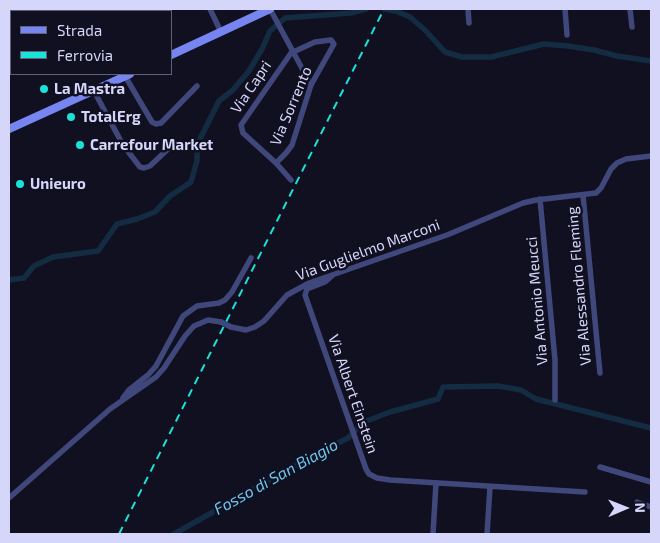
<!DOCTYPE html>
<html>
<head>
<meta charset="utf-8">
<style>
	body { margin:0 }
	#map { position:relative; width:660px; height:543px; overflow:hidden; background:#101021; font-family:"Exo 2",sans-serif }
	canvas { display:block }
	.frame { position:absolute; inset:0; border:10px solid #d5d6fa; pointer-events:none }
	.legend { position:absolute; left:10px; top:10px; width:162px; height:65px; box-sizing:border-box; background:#101021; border:1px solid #5f5f78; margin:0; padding:6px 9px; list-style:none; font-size:15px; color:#d5d6fa }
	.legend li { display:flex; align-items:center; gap:10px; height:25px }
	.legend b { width:25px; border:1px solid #5f5f78 }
	.north { position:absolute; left:600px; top:483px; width:50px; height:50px; -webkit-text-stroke:4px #101021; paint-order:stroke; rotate:89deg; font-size:14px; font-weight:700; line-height:20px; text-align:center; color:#d5d6fa }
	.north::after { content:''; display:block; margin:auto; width:18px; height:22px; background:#d5d6fa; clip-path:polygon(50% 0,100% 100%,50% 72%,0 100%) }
</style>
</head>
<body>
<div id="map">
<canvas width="660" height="543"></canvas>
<div class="frame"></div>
<ul class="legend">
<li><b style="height:6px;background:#7685f0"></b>Strada</li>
<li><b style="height:6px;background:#19e2d9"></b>Ferrovia</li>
</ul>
<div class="north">N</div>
</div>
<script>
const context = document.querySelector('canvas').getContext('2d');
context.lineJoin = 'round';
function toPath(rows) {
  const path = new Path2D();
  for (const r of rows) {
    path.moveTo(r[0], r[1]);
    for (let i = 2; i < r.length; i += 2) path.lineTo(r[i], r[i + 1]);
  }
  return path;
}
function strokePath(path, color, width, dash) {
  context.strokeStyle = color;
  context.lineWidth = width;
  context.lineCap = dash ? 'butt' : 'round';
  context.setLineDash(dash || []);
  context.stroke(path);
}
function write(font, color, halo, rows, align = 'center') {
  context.font = font + ' "Exo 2",sans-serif';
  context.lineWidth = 5;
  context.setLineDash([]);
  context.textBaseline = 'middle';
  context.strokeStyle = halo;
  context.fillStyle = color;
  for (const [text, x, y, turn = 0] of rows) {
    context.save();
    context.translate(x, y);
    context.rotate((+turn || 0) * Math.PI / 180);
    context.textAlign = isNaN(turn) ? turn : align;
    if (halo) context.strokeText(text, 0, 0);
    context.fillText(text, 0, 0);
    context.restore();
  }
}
const canal = toPath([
	[384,9,396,11,410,17,425,30,445,52,462,57,491,57,544,44,568,46,594,50,617,56,651,61],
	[9,280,24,278,34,266,53,257,98,251,117,224,137,219,155,212,170,196,191,182,197,161,197,145,219,101,233,90,249,71,262,49,270,31,285,18,351,13,366,9],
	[356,430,364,422,390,412,438,399,443,387,498,386,521,390,536,399,651,428],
	[174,534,305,460,348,438,352,434]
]);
const street = toPath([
	[210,9,221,32],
	[270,9,311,85],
	[468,9,469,23],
	[565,9,567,35],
	[630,9,632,27],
	[156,10,158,9],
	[125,76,152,122,156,124,161,123,197,86],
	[94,91,123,145,140,167,144,168,150,166,168,149],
	[276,163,286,153,292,145,311,85,334,44,331,40,315,42,291,53,241,125,243,133,276,163,291,180],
	[583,195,600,373],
	[540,199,555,360,555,400],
	[333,275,325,282,307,289,305,295,366,469,369,474,377,478,390,480,585,492],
	[231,327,246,330,255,327,264,321,287,295,309,283,447,235,523,203,536,200,596,193,601,188,611,169,617,163,626,159,651,156],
	[123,398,129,390,148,375,156,366,183,316,197,306,219,303,225,300,232,292,251,258],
	[600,467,651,482],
	[9,498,110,409,156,377,164,368,185,336,194,326,208,320,221,322],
	[637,502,651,507],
	[433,534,436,483],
	[487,534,490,487]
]);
const secondary = toPath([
	[15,11,20,9],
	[171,55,270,9],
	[9,129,130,74]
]);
const rail = toPath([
	[119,534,384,9]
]);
const streetBridge = toPath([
	[221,322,231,327]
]);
const markers = [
	[44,89,5,"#19e2d9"],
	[71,117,5,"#19e2d9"],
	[80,145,5,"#19e2d9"],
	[20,184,5,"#19e2d9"]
];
const streetNames = [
	["Via Capri",251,87,-56],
	["Via Sorrento",291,106,-67],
	["Via Guglielmo Marconi",368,250,-20],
	["Via Alessandro Fleming",579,286,-95],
	["Via Antonio Meucci",537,301,-95],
	["Via Albert Einstein",353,394,71]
];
const poiNames = [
	["La Mastra",54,89],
	["TotalErg",81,117],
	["Carrefour Market",90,145],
	["Unieuro",30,184]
];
const waterNames = [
	["Fosso di San Biagio",276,477,-29]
];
strokePath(canal, '#132c42', 5.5);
strokePath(street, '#40477b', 5.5);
strokePath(secondary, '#7685f0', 8);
strokePath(rail, '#19e2d9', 2, [8, 6]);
strokePath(streetBridge, '#40477b', 5.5);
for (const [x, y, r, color] of markers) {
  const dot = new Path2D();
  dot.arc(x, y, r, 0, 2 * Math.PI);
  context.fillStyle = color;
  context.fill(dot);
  strokePath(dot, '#101021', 2);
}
write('15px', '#d5d6fa', '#101021', streetNames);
write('bold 15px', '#d5d6fa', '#101021', poiNames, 'left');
write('italic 16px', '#6ec6ef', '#101021', waterNames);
</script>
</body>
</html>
